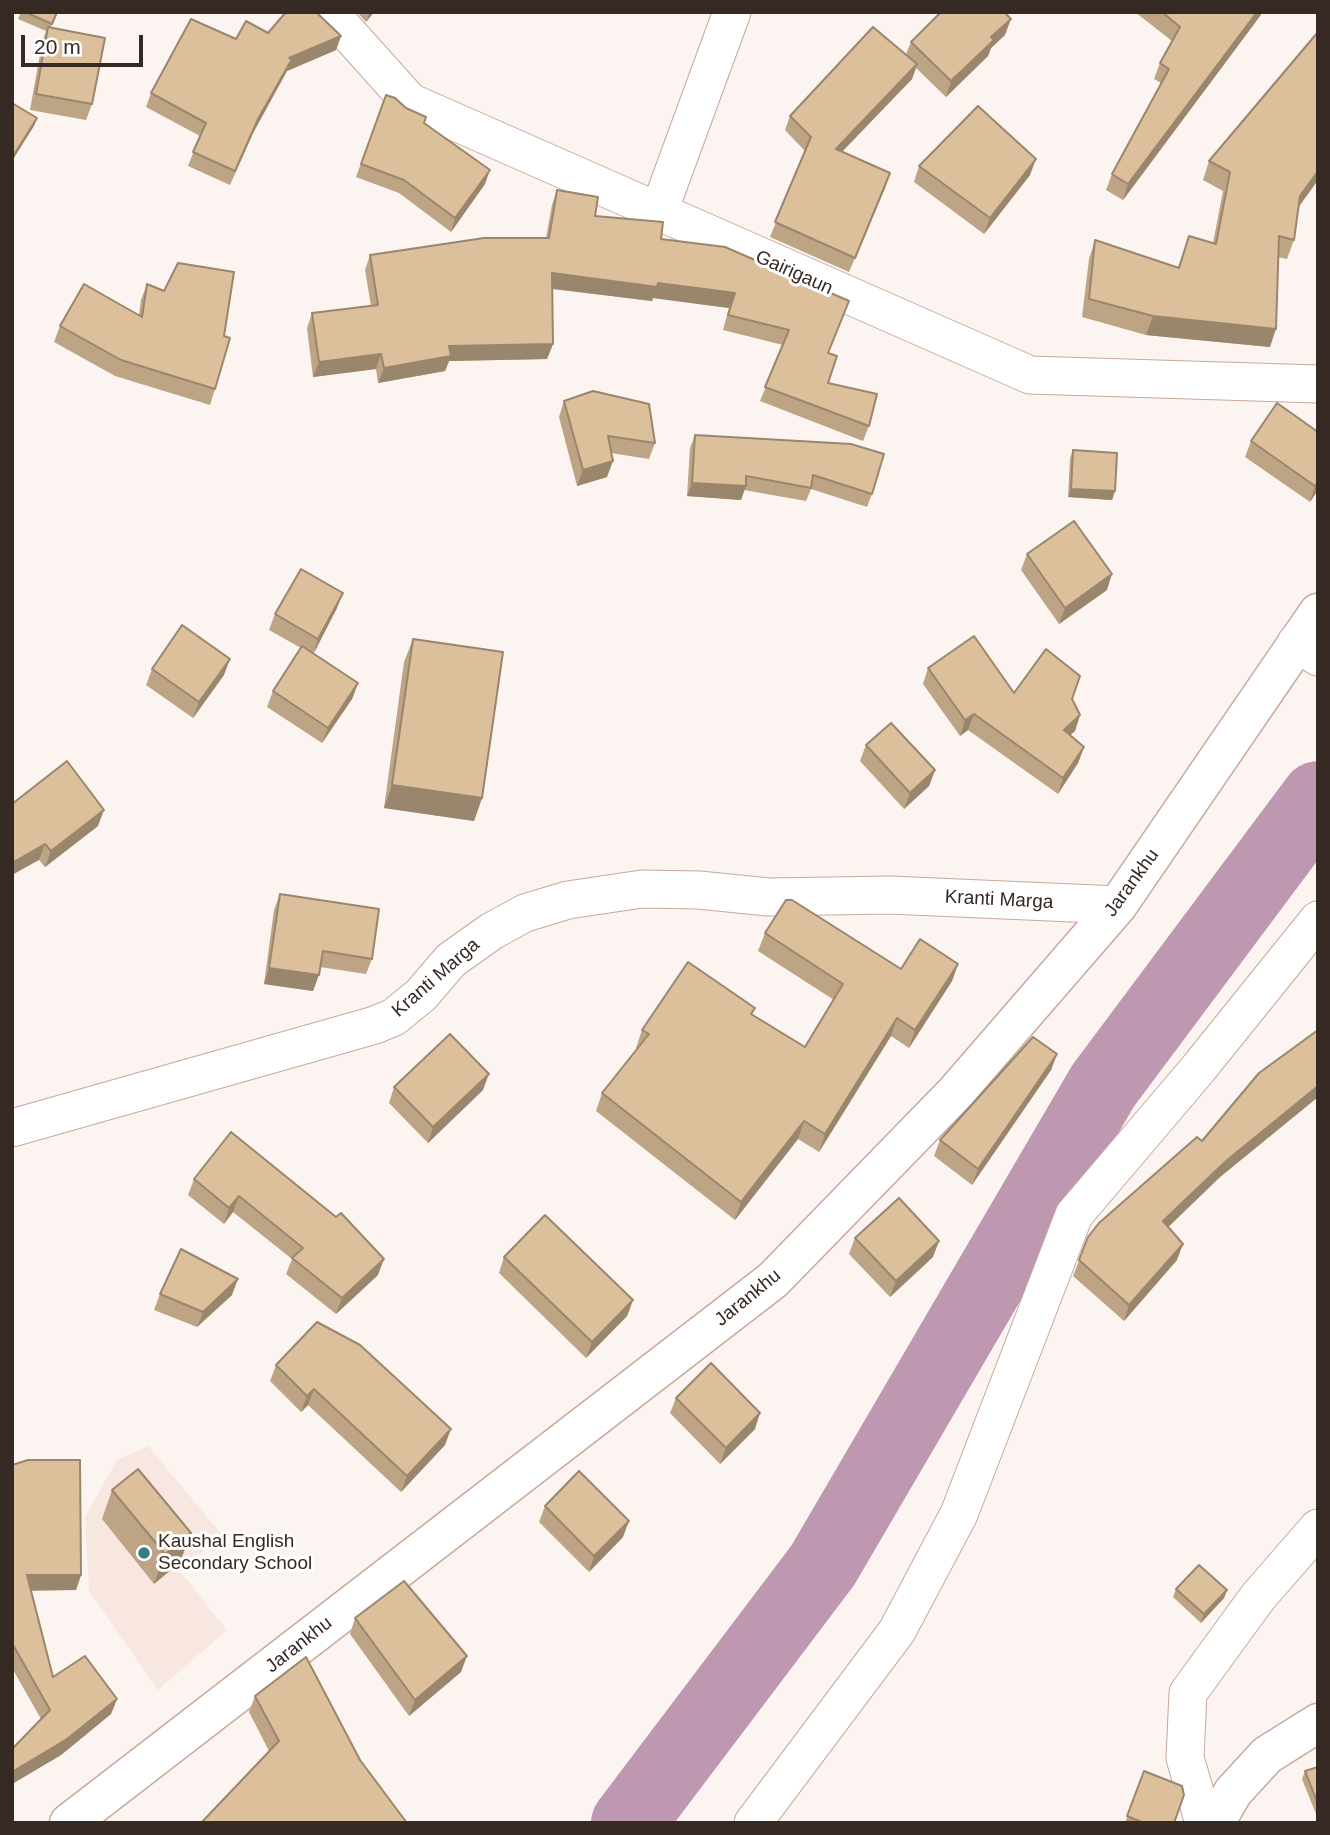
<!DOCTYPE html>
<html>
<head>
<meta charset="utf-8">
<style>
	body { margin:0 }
	#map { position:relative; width:1330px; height:1835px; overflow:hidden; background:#fbf4f1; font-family:Helvetica,sans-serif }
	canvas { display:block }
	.frame { position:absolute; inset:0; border:14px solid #362924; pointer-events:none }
	.scale { position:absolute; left:21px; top:35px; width:122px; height:32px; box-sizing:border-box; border:4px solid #362924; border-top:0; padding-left:9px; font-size:21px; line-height:24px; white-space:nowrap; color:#362924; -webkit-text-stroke:5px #fff; paint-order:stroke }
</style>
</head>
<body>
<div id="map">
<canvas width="1330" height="1835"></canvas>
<div class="frame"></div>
<div class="scale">20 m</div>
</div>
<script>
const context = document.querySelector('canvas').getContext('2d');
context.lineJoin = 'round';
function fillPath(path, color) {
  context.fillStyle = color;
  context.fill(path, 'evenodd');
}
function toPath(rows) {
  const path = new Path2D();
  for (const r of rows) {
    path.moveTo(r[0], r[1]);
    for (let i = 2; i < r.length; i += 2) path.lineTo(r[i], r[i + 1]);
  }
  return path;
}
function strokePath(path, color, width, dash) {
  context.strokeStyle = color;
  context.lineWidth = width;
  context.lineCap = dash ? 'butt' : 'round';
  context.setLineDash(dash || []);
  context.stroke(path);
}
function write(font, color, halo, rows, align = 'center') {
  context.font = font + ' Helvetica,sans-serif';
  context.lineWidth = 6;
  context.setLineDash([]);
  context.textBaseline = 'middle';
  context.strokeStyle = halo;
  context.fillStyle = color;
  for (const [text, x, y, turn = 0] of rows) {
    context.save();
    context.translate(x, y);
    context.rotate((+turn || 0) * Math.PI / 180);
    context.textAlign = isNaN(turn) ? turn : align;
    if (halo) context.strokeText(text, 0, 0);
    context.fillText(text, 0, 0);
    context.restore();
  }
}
const built = toPath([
	[148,1446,223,1536,179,1570,227,1630,158,1690,89,1591,85,1517,117,1460]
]);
const river = toPath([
	[628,1823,823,1565,1103,1086,1318,798]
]);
const minor = toPath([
	[325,12,340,24,410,102,1030,375,1318,384],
	[659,211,732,12],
	[1296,643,1318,657],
	[12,1128,375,1025,394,1017,421,995,451,960,492,931,525,913,568,900,642,889,699,890,768,897,890,895,1118,905],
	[753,1823,897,1631,959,1514,1074,1215,1198,1069,1318,920],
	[1204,1823,1185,1758,1188,1693,1258,1597,1318,1528]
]);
const tertiary = toPath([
	[69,1823,773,1280,956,1092,1118,905,1318,613],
	[1215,1823,1233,1792,1267,1755,1318,1723]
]);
const wall = toPath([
	[21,12,58,12,51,27,92,104,86,120,30,110,42,43,46,31,18,19],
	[357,12,374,12,366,22],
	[1135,12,1263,12,1123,200,1106,190,1112,174,1161,83,1154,79,1160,63,1172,41],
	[1318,32,1318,180,1298,207,1294,240,1287,259,1278,257,1270,347,1146,335,1082,317,1089,259,1095,240,1178,267,1189,236,1213,243,1223,191,1203,180,1209,161],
	[268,33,341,36,336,50,287,71,253,133,230,185,188,166,200,136,146,107,151,93,236,39],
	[1005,35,991,48,988,56,946,97,916,68,912,79,842,152,885,188,849,272,770,237,805,151,785,130,790,116,906,54,911,42],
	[386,95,424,123,485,184,451,232,399,193,356,177],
	[919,166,1030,175,984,234,914,182],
	[557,190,595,216,661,239,828,353,828,383,869,426,863,441,760,401,783,345,723,330,729,308,653,298,652,301,552,289,553,344,547,359,449,361,445,371,378,383,376,369,313,377,307,328,312,313,371,306,365,270,370,255,546,238,552,205],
	[147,284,164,291,215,389,210,405,115,376,54,342,60,326,139,315,141,300],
	[564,401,655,443,649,459,611,453,607,477,577,486,559,417],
	[1318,432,1318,490,1310,502,1245,457,1251,441],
	[695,435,872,494,867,507,811,489,806,501,744,490,741,500,687,496,690,448],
	[1073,450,1115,491,1112,500,1068,497,1070,458],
	[1027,554,1107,590,1059,624,1021,570],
	[337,608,313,653,358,683,352,699,322,743,267,707,273,691,301,648,269,630,275,614],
	[413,639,482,798,474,821,384,808,404,662],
	[928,668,1014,693,1072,699,1080,715,1075,731,1070,735,1084,747,1078,763,1058,794,968,730,960,736,923,684],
	[152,669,224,675,193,718,146,685],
	[866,745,935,770,929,786,904,809,860,761],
	[12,804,98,826,45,867,39,860],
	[280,894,372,959,366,974,320,967,313,991,264,984,274,910],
	[765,933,901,969,958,964,952,981,909,1048,891,1036,819,1152,798,1139,735,1220,596,1111,602,1093,638,1049,636,1048,642,1030,752,1015,805,1047,834,1000,758,951],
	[1318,1030,1318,1097,1220,1177,1168,1227,1177,1260,1124,1321,1073,1276,1088,1237,1202,1141],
	[1057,1054,1051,1070,972,1185,934,1156,940,1140],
	[394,1087,483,1090,428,1143,389,1103],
	[231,1132,378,1275,336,1314,286,1274,292,1259,233,1212,224,1224,188,1195,194,1179],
	[855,1238,933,1257,890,1297,849,1254],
	[504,1257,633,1300,627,1316,586,1358,499,1273],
	[160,1294,232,1295,197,1327,154,1310],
	[276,1365,445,1445,401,1492,308,1405,301,1412,270,1381],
	[676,1398,755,1429,720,1464,670,1413],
	[12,1465,81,1575,76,1590,31,1590,53,1677,117,1699,111,1714,61,1755,12,1784,12,1749,41,1719,12,1668],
	[112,1490,191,1533,180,1562,154,1584,102,1519],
	[545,1506,623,1537,589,1572,539,1522],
	[1176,1589,1227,1590,1224,1598,1201,1623,1173,1597],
	[355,1618,461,1672,409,1716,350,1634],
	[255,1696,360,1760,269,1751,249,1712],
	[1318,1767,1318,1819,1302,1779,1305,1771],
	[1144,1771,1174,1823,1125,1823]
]);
const shadedWall = toPath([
	[370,12,374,12,366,22],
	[1257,12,1263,12,1123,200,1128,184],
	[1011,19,1005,35,991,48,988,56,946,97,951,81,991,37],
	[341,36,336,50,287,71,253,133,230,185,258,119,289,58],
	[917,64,912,79,830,164,836,149],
	[37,118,34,126,12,161,12,158],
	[1036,159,1030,175,984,234,990,218],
	[490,170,485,184,451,232,455,218],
	[1318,171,1318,180,1293,215,1300,196],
	[890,173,885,188,849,272,855,258],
	[552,273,658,283,735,293,729,308,653,298,652,301,547,288],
	[1153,316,1276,329,1270,347,1146,335],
	[553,344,547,359,449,361,445,371,378,383,384,368,449,346],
	[381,354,376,369,313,377,319,362],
	[613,461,607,477,577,486,583,470],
	[1318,482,1318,490,1310,502,1315,486],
	[692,483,746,486,741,500,687,496],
	[1071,489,1115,491,1112,500,1068,497],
	[1112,574,1107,590,1059,624,1065,608],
	[343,593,337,608,313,655,318,639],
	[230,659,224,675,193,718,199,702],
	[358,683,352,699,322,743,328,728],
	[974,714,968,730,960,736,965,720],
	[1080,715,1075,731,1058,746,1064,730],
	[1084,747,1078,763,1058,794,1063,778],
	[935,770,929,786,904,809,910,793],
	[392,785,482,798,474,821,384,808],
	[104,810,98,826,45,867,51,851],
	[45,844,39,860,12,875,12,863],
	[958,964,952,981,909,1048,915,1030],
	[269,968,319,975,313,991,264,984],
	[897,1018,891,1036,819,1152,825,1134],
	[1057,1054,1051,1070,972,1185,978,1169],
	[489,1074,483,1090,428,1143,433,1127],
	[1318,1086,1318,1097,1220,1177,1158,1237,1163,1221,1226,1161],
	[804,1121,798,1139,735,1220,741,1202],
	[239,1196,233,1212,224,1224,229,1208],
	[939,1241,933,1257,890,1297,896,1281],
	[1183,1244,1177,1260,1124,1321,1129,1305],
	[384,1259,378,1275,336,1314,342,1298],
	[238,1279,232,1295,197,1327,203,1312],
	[633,1300,627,1316,586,1358,592,1342],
	[314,1389,308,1405,301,1412,307,1396],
	[760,1413,755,1429,720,1464,726,1448],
	[451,1429,445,1445,401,1492,407,1476],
	[629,1521,623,1537,589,1572,594,1556],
	[191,1533,180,1562,154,1584,165,1554],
	[27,1575,81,1575,76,1590,21,1591],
	[1227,1590,1224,1598,1201,1623,1204,1614],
	[467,1656,461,1672,409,1716,415,1700],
	[117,1699,111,1714,61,1755,12,1784,12,1772]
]);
const building = toPath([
	[25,12,57,12,52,24,25,12],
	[286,12,316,12,341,36,289,58,292,59,258,119,235,171,193,152,206,123,151,93,191,19,236,39,246,21,268,33,286,12],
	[941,12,1004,12,1011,19,991,37,994,40,951,81,911,42,941,12],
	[1162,12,1257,12,1128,184,1112,174,1169,69,1160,63,1180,27,1162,12],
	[48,27,105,38,92,104,36,94,48,27],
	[873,27,917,64,836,149,890,173,855,258,775,222,811,137,790,116,873,27],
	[1318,32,1318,171,1300,196,1294,240,1279,236,1276,329,1153,316,1089,299,1095,240,1179,268,1189,236,1216,244,1230,172,1209,161,1318,32],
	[386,95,395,98,406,108,426,117,424,123,490,170,455,218,404,180,361,164,386,95],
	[12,103,37,118,12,158,12,103],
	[978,106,1036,159,990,218,919,166,978,106],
	[557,190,598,197,595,216,663,222,661,239,725,247,849,301,828,353,837,356,828,383,877,394,869,426,765,387,789,330,728,315,735,293,658,283,657,287,552,273,553,344,449,346,451,356,384,368,381,354,319,362,312,313,378,305,370,255,484,238,549,238,557,190],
	[178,263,234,272,224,336,230,338,215,389,121,360,60,326,84,284,142,317,147,284,164,291,178,263],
	[593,391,649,404,655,443,608,436,613,461,583,470,564,401,593,391],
	[1277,403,1318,432,1318,482,1315,486,1251,441,1277,403],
	[695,435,851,444,884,454,872,494,813,475,811,488,746,476,746,486,692,483,695,435],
	[1073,450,1117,453,1115,491,1071,489,1073,450],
	[1074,521,1112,574,1065,608,1027,554,1074,521],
	[301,569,343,593,318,639,275,614,301,569],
	[182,625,230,659,199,702,152,669,182,625],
	[974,636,1014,693,1046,649,1080,676,1072,699,1080,715,1064,730,1084,747,1063,778,974,714,965,720,928,668,974,636],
	[413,639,503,652,482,798,392,785,413,639],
	[302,646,358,683,328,728,273,691,302,646],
	[891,723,935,770,910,793,866,745,891,723],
	[67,761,104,810,51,851,45,844,12,863,12,804,67,761],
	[280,894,379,909,372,959,323,951,319,975,269,968,280,894],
	[786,900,792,900,901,969,920,939,958,964,915,1030,897,1018,825,1134,804,1121,741,1202,602,1093,649,1034,642,1030,688,962,755,1008,751,1014,805,1047,843,984,765,933,786,900],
	[1318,1030,1318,1086,1226,1161,1163,1221,1183,1244,1129,1305,1079,1260,1088,1237,1099,1223,1197,1137,1202,1141,1259,1073,1318,1030],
	[450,1034,489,1074,433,1127,394,1087,450,1034],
	[1033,1037,1057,1054,978,1169,940,1140,1033,1037],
	[231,1132,336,1217,341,1213,384,1259,342,1298,292,1258,303,1248,239,1196,229,1208,194,1179,231,1132],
	[899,1198,939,1241,896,1281,855,1238,899,1198],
	[545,1215,633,1300,592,1342,504,1257,545,1215],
	[181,1249,238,1279,203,1312,160,1294,181,1249],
	[317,1322,360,1345,451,1429,407,1476,314,1389,307,1396,276,1365,317,1322],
	[711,1363,760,1413,726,1448,676,1398,711,1363],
	[28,1460,80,1460,81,1575,27,1575,53,1677,85,1656,117,1699,67,1739,12,1772,12,1749,50,1710,12,1643,12,1465,28,1460],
	[138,1469,191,1533,165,1554,112,1490,138,1469],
	[579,1471,629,1521,594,1556,545,1506,579,1471],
	[1199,1565,1227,1590,1204,1614,1176,1589,1199,1565],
	[404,1581,467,1656,415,1700,355,1618,404,1581],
	[306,1657,360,1760,407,1823,201,1823,279,1741,255,1696,306,1657],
	[1318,1767,1318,1804,1305,1771,1318,1767],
	[1144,1771,1182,1786,1184,1795,1174,1823,1144,1823,1127,1816,1144,1771]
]);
const markers = [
	[144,1553,7,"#357e7e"]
];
const streetNames = [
	["Gairigaun",794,273,24],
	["Jarankhu",1132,883,-54],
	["Kranti Marga",999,900,3],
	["Kranti Marga",436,978,-41],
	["Jarankhu",748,1298,-39],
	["Jarankhu",299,1645,-38]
];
const poiNames = [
	["Kaushal English",158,1542],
	["Secondary School",158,1564]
];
fillPath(built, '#f8e7e0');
strokePath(river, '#be97b0', 74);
strokePath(minor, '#c8a89b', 39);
strokePath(tertiary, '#c8a89b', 41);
strokePath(minor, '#fff', 37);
strokePath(tertiary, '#fff', 38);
fillPath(wall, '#bda485');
fillPath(shadedWall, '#9a866c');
fillPath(building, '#dcbf9b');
strokePath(building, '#9a866c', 2);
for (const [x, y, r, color] of markers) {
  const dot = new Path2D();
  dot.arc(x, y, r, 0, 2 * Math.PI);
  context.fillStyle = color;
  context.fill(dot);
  strokePath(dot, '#fff', 2.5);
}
write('19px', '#362924', '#fff', streetNames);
write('19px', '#362924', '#fff', poiNames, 'left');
</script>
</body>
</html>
